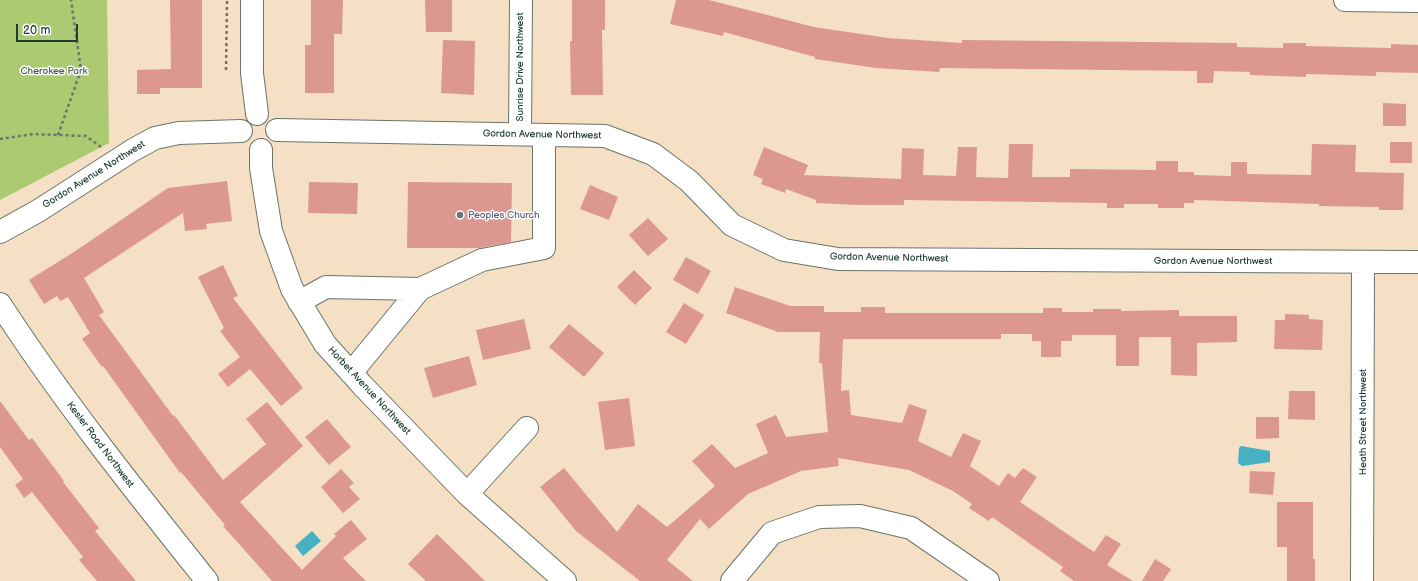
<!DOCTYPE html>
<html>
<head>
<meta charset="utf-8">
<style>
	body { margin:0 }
	#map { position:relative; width:1418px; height:581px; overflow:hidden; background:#f5dfc5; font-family:"Balsamiq Sans",sans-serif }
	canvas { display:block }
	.scale { position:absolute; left:16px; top:24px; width:62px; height:18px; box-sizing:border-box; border:2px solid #1f3d34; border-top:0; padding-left:5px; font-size:12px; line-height:14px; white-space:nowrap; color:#1f3d34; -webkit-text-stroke:3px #fff; paint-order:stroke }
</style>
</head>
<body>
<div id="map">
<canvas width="1418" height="581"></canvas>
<div class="scale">20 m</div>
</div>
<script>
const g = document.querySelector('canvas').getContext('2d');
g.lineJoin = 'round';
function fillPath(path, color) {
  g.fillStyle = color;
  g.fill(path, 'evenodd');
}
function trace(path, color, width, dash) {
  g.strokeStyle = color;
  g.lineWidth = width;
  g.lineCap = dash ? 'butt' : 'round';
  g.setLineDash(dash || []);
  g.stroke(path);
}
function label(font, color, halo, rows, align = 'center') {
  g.font = font + ' "Balsamiq Sans",sans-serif';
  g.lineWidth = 3;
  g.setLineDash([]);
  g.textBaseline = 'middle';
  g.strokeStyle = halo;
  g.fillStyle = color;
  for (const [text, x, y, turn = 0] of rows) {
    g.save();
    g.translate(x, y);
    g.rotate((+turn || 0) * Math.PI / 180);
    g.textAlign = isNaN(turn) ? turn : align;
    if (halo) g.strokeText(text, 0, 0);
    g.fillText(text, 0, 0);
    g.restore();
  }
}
const green = new Path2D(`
	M0,0H107L109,143L0,200Z`);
const water = new Path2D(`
	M1241,446L1270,451V462L1242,466L1238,463L1239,448Z
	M312,531L321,541L303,556L295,546Z`);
const building = new Path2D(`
	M170,0H202V88H160V94H137V70L171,69Z
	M311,0H343L342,34H334V93H305V45H311Z
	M425,0H452V32H426Z
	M572,0H605V30H602L603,95H571L570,41H572Z
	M676,0H709L814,27L888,38L962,43V40L1237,43V47L1283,48V43H1306V46L1391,48V44L1418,45V73L1376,72V76L1306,74V77L1250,75V72L1214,71L1213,83H1197V71L940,68L939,72L876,68L815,59V57L724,32L723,36L670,24Z
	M443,40L475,41L474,95L441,93Z
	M1383,103L1406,104V126H1383Z
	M1390,142H1412V163H1390Z
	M1009,144H1033L1032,177H1070V169L1156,170V161H1178V172H1194V175L1231,176V162H1247V174L1311,175L1312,144L1356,145L1355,172L1404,173L1403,210H1379V207L1319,206V204L1194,200V203H1184V208H1158V204H1124V208H1107V203L904,200V205H858L816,203V200L786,189L785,193L761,184L763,179L753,175L764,147L808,165L804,175L901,179L902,148L924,149L923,175L956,176L958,147H977L976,177L1008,178Z
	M227,181L232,221L206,224L207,229L185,231L183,213L84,278L104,312L99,315L173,416L174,415L223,480L266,444L246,419L267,402L303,446L240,502L302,570L336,536L334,534L351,520L367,539L343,558L366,581H272L223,526L225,525L181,472L180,473L103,366L102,367L82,339L90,333L68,297L60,301L57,296L44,304L29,280L74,252L168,188Z
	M309,182L358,183L357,214L308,213Z
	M408,182L512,183L511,242L479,248H407Z
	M590,185L618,197L609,220L580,209Z
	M648,218L668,239L648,256L629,235Z
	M686,257L711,271L698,294L673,280Z
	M223,265L238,296L233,298L303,388L281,406L250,369L228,387L218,374L240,357L220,331L224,328L198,277Z
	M634,270L652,288L635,305L617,287Z
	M735,287L790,306H824V312H861V307H885V313H1043V308H1062V312H1093V309H1121V311L1179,310V316H1237V342L1197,343V376L1171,375V337H1139V366H1116V335H1072V341H1061V357H1041V341H1032V334H1001V339H843L841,391L849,390L851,415L902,423L909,404L927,410L918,441L951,457L963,433L981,441L970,466L999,486L1008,473L1015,478L1023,468L1037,477L1020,502L1094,552L1106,535L1121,544L1107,565L1133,581H1074L1060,571L1063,567L992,517L989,521L969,508L972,504L953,491L909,470L838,458L839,466L801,471L748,494L709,529L700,519L667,560L693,581H640L576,531L540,487L564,468L617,532L638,504L667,527L715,486L692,461L712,444L735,468L768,453L756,424L776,415L786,437L828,432L822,363H819L820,332H778L726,313Z
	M684,303L704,315L686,344L666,332Z
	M1285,314L1309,315V319L1323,320L1322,350L1274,349L1275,320H1285Z
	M524,319L531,349L483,360L476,330Z
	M569,324L604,353L584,377L549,347Z
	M469,356L477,385L433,398L424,368Z
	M1289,391H1315V420L1288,419Z
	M629,398L635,446L605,450L598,402Z
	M0,401L29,440L32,438L64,481L63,482L99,528L95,531L136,581H97L79,560L83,557L32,492L24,498L15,485L23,479L0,447Z
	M1256,417H1279V438L1256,439Z
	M327,419L351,447L329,465L305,437Z
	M341,469L354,483L349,487L360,499L343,513L321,487Z
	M1250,471L1275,472L1273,495L1249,493Z
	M1277,502H1313V559H1315V581H1287V547H1277Z
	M437,534L485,581H426L408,564Z
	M1155,559L1171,569L1163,581H1142Z`);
const path = new Path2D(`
	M226,70L227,0
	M58,135L81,70L71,0
	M0,139L33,134L86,136L101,147`);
const minor = new Path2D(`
	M252,0V73L257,114
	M1345,0L1418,1
	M277,130L605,136L653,154L689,181L732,225L784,250L838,259L1418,262
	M520,134L521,0
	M261,150V168L271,231L292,289L325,344L362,385L467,494L565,581
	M0,232L38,211L133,150L155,138L179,133L241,131
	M299,302L326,287L420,289
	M0,304C63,401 135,491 207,581
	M351,373L420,289L482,260L544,248V135
	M467,494L527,428
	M732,581L772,533L819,517L860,516L911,528L988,581
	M1362,581L1363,262`);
const markers = [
	[460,215,4,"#6b7280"]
];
const streetNames = [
	["Sunrise Drive Northwest",520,67,-90],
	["Gordon Avenue Northwest",542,135,1],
	["Gordon Avenue Northwest",94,175,-32],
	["Gordon Avenue Northwest",889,258,1],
	["Gordon Avenue Northwest",1213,261],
	["Harbet Avenue Northwest",369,391,47],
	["Heath Street Northwest",1363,422,-90],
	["Kesler Road Northwest",100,445,53]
];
const parkNames = [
	["Cherokee Park",54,71]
];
const worshipNames = [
	["Peoples Church",468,215]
];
fillPath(green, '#acca71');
fillPath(water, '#45b1c3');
fillPath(building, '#dd9791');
trace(minor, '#6a7667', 24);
trace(path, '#6a7667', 2.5, [3, 3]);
trace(minor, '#fff', 22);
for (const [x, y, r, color] of markers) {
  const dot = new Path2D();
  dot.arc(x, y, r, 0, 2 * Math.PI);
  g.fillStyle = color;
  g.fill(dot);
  trace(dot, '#fff', 1.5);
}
label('10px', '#1f3d34', '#fff', streetNames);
label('10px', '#426043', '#fff', parkNames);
label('10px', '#5b616d', '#fff', worshipNames, 'left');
</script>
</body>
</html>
